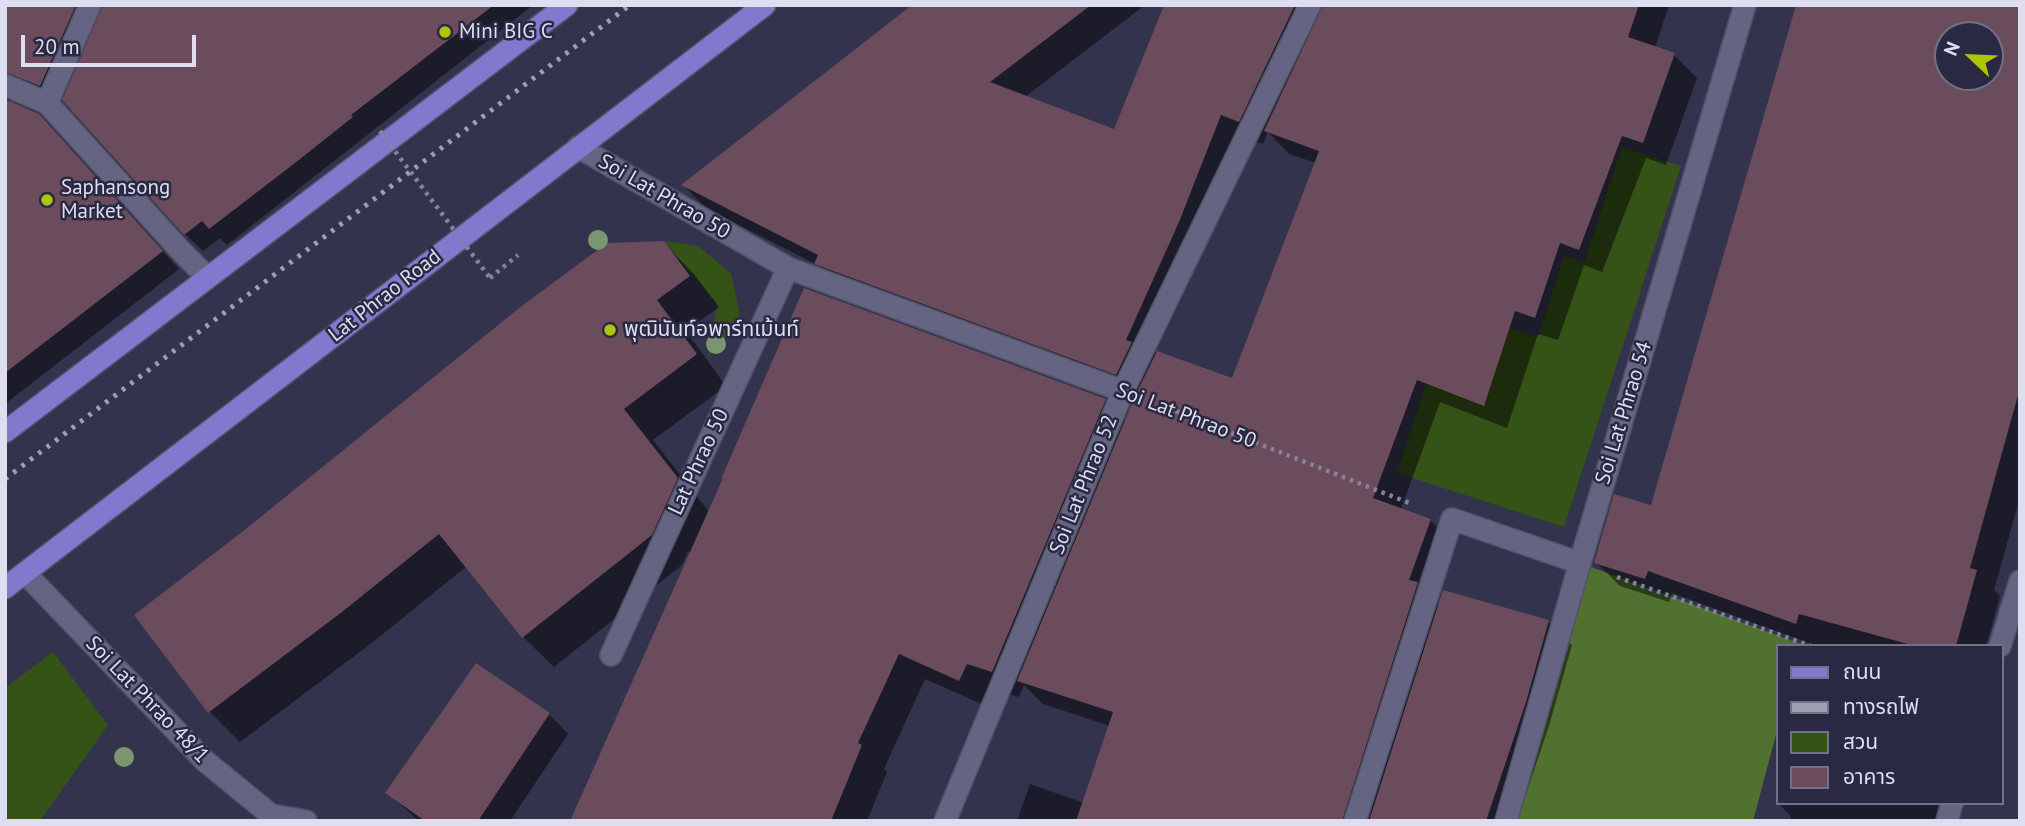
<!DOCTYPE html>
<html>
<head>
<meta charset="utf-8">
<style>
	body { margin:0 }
	#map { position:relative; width:2025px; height:826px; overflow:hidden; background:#33334e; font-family:"PT Sans","Noto Sans Thai",sans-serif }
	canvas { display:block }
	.frame { position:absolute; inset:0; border:7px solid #dddeef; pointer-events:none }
	.legend { position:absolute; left:1776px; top:644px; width:228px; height:161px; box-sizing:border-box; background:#2a2943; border:2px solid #727188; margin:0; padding:9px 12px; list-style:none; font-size:21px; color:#dddeef }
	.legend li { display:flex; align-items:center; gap:14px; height:35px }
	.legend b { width:35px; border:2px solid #727188 }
	.north { position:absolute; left:1934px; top:21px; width:70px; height:70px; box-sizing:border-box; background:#2a2943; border:2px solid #727188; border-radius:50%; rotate:293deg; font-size:19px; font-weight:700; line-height:28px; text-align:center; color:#dddeef }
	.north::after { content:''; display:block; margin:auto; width:24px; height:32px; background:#b0c502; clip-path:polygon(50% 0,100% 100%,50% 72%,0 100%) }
	.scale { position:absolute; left:21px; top:35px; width:175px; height:32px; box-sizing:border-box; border:4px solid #dddeef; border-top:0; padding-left:9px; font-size:21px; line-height:24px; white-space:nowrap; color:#dddeef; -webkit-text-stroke:5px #2a2943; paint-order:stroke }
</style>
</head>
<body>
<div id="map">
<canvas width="2025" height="826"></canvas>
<div class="frame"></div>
<ul class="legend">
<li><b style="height:9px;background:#8079cd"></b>ถนน</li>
<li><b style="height:9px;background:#9e9fb3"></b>ทางรถไฟ</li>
<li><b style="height:19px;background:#355217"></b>สวน</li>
<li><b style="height:19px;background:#6b4c5c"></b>อาคาร</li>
</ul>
<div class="north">N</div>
<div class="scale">20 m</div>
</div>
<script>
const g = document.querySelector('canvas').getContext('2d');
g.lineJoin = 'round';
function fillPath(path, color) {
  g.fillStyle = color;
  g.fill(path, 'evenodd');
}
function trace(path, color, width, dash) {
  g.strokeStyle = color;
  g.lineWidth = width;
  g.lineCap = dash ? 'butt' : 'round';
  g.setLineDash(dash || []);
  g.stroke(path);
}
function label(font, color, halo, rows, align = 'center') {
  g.font = font + ' "PT Sans","Noto Sans Thai",sans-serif';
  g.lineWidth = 5;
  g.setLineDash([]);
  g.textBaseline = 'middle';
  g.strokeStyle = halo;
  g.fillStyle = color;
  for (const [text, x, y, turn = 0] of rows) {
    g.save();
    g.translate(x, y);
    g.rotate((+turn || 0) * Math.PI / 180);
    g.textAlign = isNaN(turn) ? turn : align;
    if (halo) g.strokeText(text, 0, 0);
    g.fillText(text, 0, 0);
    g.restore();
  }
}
const green = new Path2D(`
	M1622,147L1681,166L1564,527L1397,473L1450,309L1538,337L1564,256L1584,262Z
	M664,241L698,246L731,273L741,321L708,357L717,304Z
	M53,652L108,725L40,821H5V688Z`);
const forest = new Path2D(`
	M1580,563L1801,644L1800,646H1778V727L1753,821H1506Z`);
const shadow = new Path2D(`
	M5,5H533L227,245L220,238L203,251L185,234L104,10L99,12L58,102L10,97L9,103L57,134L179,269L5,404Z
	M915,5H1145L1025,97L1115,132L1166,5H1669L1655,48L1674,55L1697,78L1666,165L1646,158L1602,272L1584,265L1558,340L1538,334L1507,428L1440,402L1401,509L1430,520L1454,544L1433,600L1440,607L1548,622L1572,645L1549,726L1517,821H1017L1030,784L1084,803L1110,726L1043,704L1024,685L1019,697L993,689L986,706L925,679L884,769L887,772L867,821H572L691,553L688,551L682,565L554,667L523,637L467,566L373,642L240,742L210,712L136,615L663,243L694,274L719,307L686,331L726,386L653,440L709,512L1105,400L1126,422L1137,396L840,287L819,266L706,208L683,185ZM1268,132L1289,154L1316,163L1233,380L1155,352L1202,245L1244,137L1263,144Z
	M1798,5H2020V497L1994,590L2000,596L1986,646H1817L1672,593L1669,602L1620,586L1596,562L1652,507ZM1948,35H1990V77H1948Z
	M549,714L568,734L510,821H419L387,793Z
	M1778,799V803H1945L1941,821H1789L1791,816L1777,802Z`);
const building = new Path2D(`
	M5,5H76L40,86L5,72Z
	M103,5H494L351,115L353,117L295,163L209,229L202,221L184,235L62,100Z
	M912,5H1091L990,82L1114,129L1164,5H1295L1239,122L1221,115L1179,222L1126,340L1132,342L1116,375L814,264L818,255L681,185Z
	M1323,5H1639L1628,37L1675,53L1643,143L1622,136L1579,250L1560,243L1535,318L1515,311L1484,406L1417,380L1373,498L1431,519L1409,580L1418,582L1342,821H1076L1113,712L1017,681L1135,396L1157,351L1232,378L1319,151L1264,131Z
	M1796,5H2020V388L1970,568L1977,570L1956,646H1915L1799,614L1796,624L1648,571L1645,579L1594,563L1614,494L1651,505ZM1948,35H1990V77H1948Z
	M5,99L39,114L163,251L5,373Z
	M664,241L690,276L657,300L697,354L624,409L678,478L652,535L522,638L439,534L342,612L208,713L134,615L242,532L523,305L607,243Z
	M804,288L1106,399L992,672L967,664L959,681L899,654L858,743L862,745L831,821H570L723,478L721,479Z
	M1443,590L1549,620L1526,702L1486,821H1369Z
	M476,663L550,713L478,821H425L385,793Z`);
const path = new Path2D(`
	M490,278L518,255
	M1160,405L1412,504
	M1617,577L1811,646`);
const minor = new Path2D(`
	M5,85L47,103L181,251L207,277
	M47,103L90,5
	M578,147L788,268L1123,391
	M25,573L205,761L271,815L269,821
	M2000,646L2020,581
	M611,655L788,268
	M271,815L306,821
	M945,821L1123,391L1310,5
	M1355,821L1452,519L1580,563
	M1506,821L1580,563L1745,5
	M1947,821L1952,803`);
const primary = new Path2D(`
	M5,432L567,5
	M5,588L765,5`);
const rail = new Path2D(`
	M5,479L630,5`);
const pathBridge = new Path2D(`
	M380,131L490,278`);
const trees = [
	[598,240],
	[716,344],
	[124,757]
];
const markers = [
	[445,32,7,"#b0c502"],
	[47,200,7,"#b0c502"],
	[610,330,7,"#b0c502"]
];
const poiNames = [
	["Mini BIG C",459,32],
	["Saphansong",61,188],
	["Market",61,212],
	["พุฒินันท์อพาร์ทเม้นท์",624,330]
];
const streetNames = [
	["Soi Lat Phrao 50",664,197,30],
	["Lat Phrao Road",385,296,-38],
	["Soi Lat Phrao 54",1624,413,-73],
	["Soi Lat Phrao 50",1186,416,21],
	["Lat Phrao 50",699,462,-65],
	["Soi Lat Phrao 52",1084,485,-68],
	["Soi Lat Phrao 48/1",147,700,46]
];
fillPath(green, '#355217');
fillPath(forest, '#507130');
fillPath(shadow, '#0007');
fillPath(building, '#6b4c5c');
trace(minor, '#515168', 24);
trace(primary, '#515168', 24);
trace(path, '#83839a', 4.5, [3.5, 5]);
trace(minor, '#656583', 21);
trace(primary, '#8079cd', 21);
trace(rail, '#9e9fb3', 5, [3.5, 7]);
trace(pathBridge, '#83839a', 4.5, [3.5, 5]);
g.fillStyle = '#7a9670';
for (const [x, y] of trees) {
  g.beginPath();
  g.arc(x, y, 10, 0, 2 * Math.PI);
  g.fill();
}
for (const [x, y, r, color] of markers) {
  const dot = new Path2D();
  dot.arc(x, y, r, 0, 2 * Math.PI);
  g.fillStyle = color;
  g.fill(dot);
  trace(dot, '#2a2943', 2.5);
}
label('21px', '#dddeef', '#2a2943', poiNames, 'left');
label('21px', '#dddeef', '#2a2943', streetNames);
</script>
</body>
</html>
